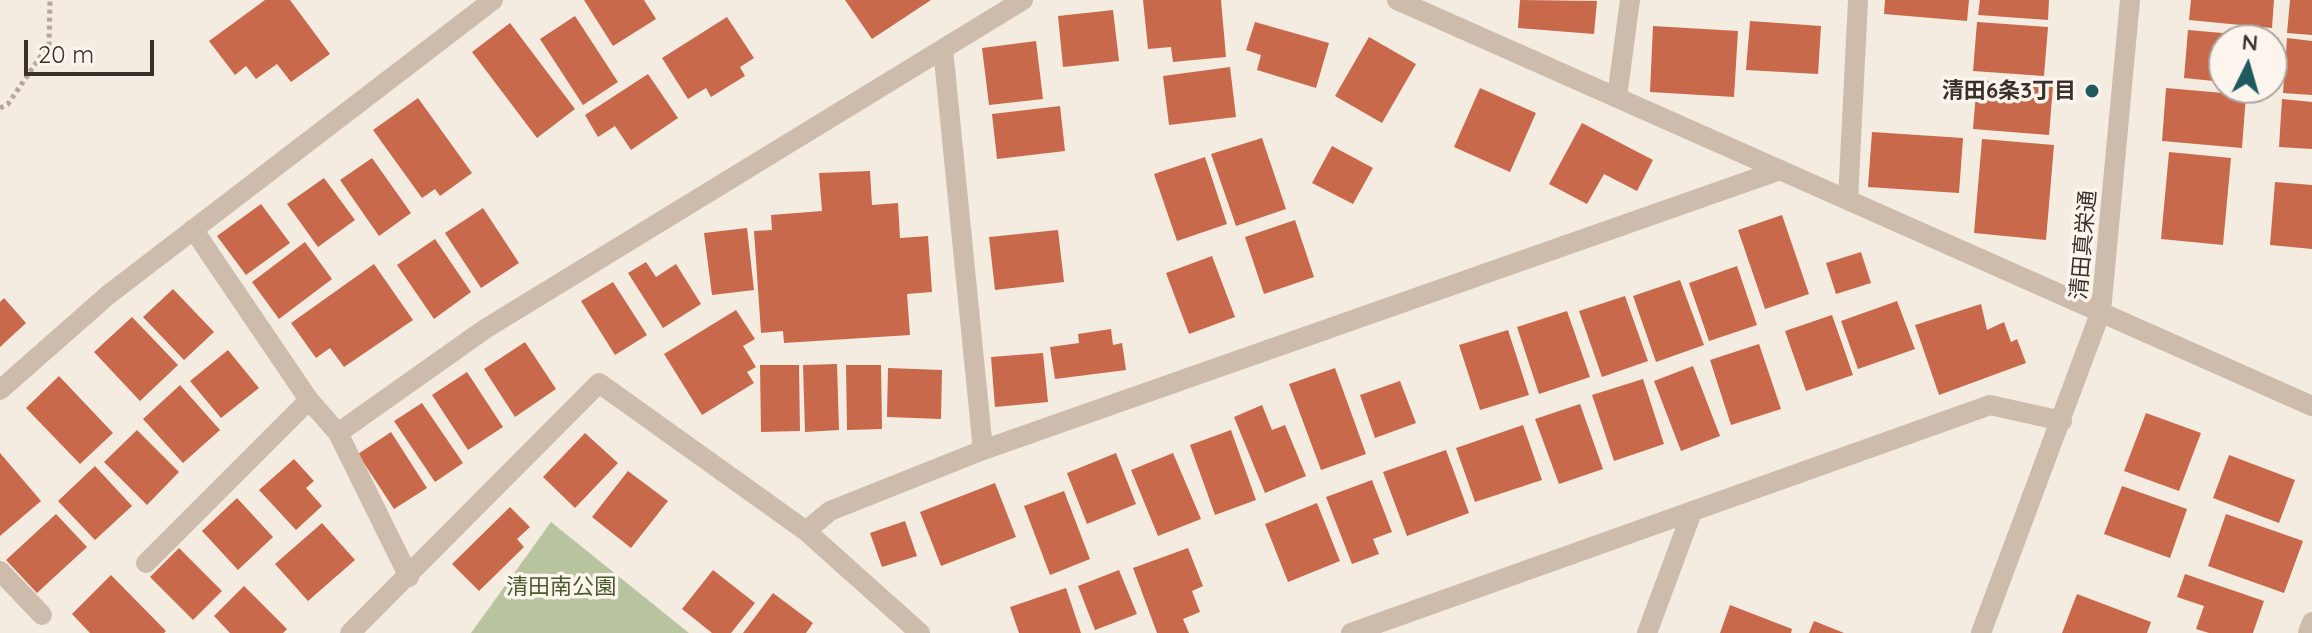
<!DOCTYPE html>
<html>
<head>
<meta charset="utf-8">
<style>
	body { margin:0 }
	#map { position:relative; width:2312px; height:633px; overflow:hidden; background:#f4ebe1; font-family:Quicksand,sans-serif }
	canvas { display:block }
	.north { position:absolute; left:2208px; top:24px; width:80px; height:80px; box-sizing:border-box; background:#fbf5ee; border:2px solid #aea6a0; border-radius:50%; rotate:5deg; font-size:22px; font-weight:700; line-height:32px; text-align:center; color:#3b302b }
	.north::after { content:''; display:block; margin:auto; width:28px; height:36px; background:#1f5a5e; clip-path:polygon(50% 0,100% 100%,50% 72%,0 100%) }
	.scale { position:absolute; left:24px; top:40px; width:130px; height:36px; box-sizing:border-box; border:4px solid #3b302b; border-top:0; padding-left:10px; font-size:24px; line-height:28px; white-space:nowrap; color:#3b302b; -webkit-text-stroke:6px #fbf5ee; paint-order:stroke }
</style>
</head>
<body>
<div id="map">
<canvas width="2312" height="633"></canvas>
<div class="north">N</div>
<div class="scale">20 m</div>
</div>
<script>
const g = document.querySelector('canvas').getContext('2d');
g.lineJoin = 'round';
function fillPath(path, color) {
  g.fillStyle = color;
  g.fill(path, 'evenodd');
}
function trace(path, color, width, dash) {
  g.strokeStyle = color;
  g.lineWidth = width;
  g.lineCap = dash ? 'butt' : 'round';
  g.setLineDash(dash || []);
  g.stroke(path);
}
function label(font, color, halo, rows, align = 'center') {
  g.font = font + ' Quicksand,"Noto Sans JP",sans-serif';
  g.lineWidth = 7;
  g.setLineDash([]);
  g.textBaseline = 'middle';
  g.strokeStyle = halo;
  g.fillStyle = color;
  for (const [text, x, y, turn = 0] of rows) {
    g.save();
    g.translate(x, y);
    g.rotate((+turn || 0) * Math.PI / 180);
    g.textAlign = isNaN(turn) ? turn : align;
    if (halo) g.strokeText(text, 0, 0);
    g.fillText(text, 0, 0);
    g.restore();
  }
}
const green = new Path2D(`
	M551,522L689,633H471Z`);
const building = new Path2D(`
	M265,0H290L330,54L291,82L277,64L256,79L246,66L235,75L209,41Z
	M584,0H644L656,19L613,46Z
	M845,0H931L872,39Z
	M1143,0H1221L1226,57L1173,62L1171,47L1148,49Z
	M1520,0L1597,1L1594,34L1518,28Z
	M1885,0H1969L1967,21L1884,14Z
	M1980,0H2049L2048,20L1978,15Z
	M2191,0H2274L2272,28L2189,20Z
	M2290,0H2312V35L2287,33Z
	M1113,10L1119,61L1063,67L1058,16Z
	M575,16L618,82L583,105L540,39Z
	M727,17L754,58L740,67L745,76L711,97L706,88L688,99L662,58Z
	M1750,21L1821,26L1818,74L1746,70Z
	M1255,22L1329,43L1316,88L1257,70L1261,55L1246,50Z
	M1977,22L2048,27L2044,76L1973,71Z
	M510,23L575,109L537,138L472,52Z
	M1653,26L1738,31L1734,97L1650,92Z
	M2188,30L2279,38L2276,86L2272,85V40H2224V82L2184,78Z
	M1369,37L1416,64L1382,123L1335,96Z
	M2287,38L2312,41V95L2283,93Z
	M1036,41L1043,99L989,105L982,48Z
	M1230,67L1236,117L1169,125L1163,76Z
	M648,74L678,118L631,150L615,126L598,137L585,115Z
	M1977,80L2053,86L2049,135L1973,129Z
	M1480,88L1536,113L1510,172L1454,147Z
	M2166,88L2246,95L2242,148L2162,141Z
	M418,98L472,173L440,196L435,189L422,198L373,130Z
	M2282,99L2312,102V149L2279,147Z
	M1060,106L1065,151L997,159L992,114Z
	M1582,123L1653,160L1637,191L1604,174L1587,204L1549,184Z
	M1872,132L1963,138L1959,193L1868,187Z
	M1262,138L1286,209L1236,226L1211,154Z
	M1982,139L2054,145L2046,240L1974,233Z
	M1332,146L1373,168L1353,204L1312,183Z
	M2169,152L2231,158L2223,245L2161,239Z
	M1205,157L1227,224L1177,241L1154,174Z
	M372,158L411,213L379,236L340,180Z
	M870,171L872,205L898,203L900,238L928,236L932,292L907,294L910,335L784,343L783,331L761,333L754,231L772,230L771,215L822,211L819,173Z
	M324,178L355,220L318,247L287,204Z
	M2275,182L2312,185V249L2270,245Z
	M261,204L290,243L246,275L217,236Z
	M483,208L519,263L481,288L445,233Z
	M1782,215L1809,294L1765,309L1738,230Z
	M1295,220L1314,277L1264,294L1245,237Z
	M747,228L754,290L712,295L704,233Z
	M1058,230L1064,282L995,290L989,237Z
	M435,239L471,292L434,319L397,265Z
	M305,242L332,279L279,319L252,282Z
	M1861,252L1871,283L1836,294L1826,263Z
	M1212,256L1235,317L1189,334L1166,273Z
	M646,262L656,277L676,264L701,304L663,328L628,273Z
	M374,264L413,320L344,367L330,348L316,358L291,323Z
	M1737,266L1757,325L1709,341L1689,283Z
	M1680,280L1704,345L1656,362L1633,296Z
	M613,282L647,335L615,355L581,301Z
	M173,289L214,332L184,360L143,317Z
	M1625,296L1648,361L1602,377L1579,311Z
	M4,298L26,323L0,347V302Z
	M1897,301L1915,349L1858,369L1841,321Z
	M1981,304L1987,330L2004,322L2011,342L2017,339L2026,363L1939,395L1915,325Z
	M736,310L755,339L743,346L756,367L747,372L754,383L702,415L664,354Z
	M1567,311L1590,377L1539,394L1517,327Z
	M1832,315L1853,375L1806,391L1785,331Z
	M132,317L178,365L140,401L94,352Z
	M1111,329L1113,345L1122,343L1126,370L1055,379L1050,347L1079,343L1078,334Z
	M1508,330L1529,395L1480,410L1459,345Z
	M525,342L556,389L515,417L484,369Z
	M1759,344L1781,409L1731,425L1710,360Z
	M228,350L259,388L221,418L190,381Z
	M1043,353L1048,402L995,407L991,357Z
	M837,364L839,430L805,432L803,365Z
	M760,365H799L800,431L761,432Z
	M846,365H881L882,429L847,430Z
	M1693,366L1720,436L1681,451L1654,381Z
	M888,368L942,370L941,419L887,417Z
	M1335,368L1366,454L1321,470L1289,384Z
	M467,372L503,427L468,450L432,395Z
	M59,376L113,433L80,464L26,408Z
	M1643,379L1664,444L1614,461L1592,395Z
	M1400,381L1416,423L1375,438L1360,395Z
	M180,385L220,430L183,463L143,419Z
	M422,403L463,463L435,482L394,421Z
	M1580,404L1603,469L1559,484L1535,419Z
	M1262,405L1272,430L1285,425L1306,476L1265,493L1234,417Z
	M2146,413L2201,433L2179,491L2124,471Z
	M1523,425L1542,480L1475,502L1456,448Z
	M137,430L179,472L147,505L104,462Z
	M1231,430L1256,500L1215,515L1190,445Z
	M391,432L427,488L394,509L358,454Z
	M585,433L618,463L575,508L543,477Z
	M1446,450L1469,513L1407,536L1383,472Z
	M0,453L41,501L0,536Z
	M1116,453L1136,504L1087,524L1067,473Z
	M1173,453L1201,519L1158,536L1131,470Z
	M2229,455L2295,480L2279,523L2213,498Z
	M294,459L314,481L306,488L322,506L296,530L259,490Z
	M95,466L132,506L95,540L58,501Z
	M628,471L668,501L631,548L592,517Z
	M1372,480L1392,532L1373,539L1379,554L1352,564L1326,497Z
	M995,483L1016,537L941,566L920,512Z
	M2122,486L2187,509L2170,558L2104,534Z
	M1064,491L1090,559L1050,575L1024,506Z
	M237,498L273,537L238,570L202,531Z
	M1317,503L1340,561L1288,582L1265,524Z
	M510,507L530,527L517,539L524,547L479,591L452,564Z
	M56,514L87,547L37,593L6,560Z
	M2226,514L2303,541L2284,593L2208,566Z
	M905,521L917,556L882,567L870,533Z
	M322,523L355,560L308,601L275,564Z
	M179,548L222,591L193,620L150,577Z
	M1188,548L1203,586L1192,591L1200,612L1183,619L1189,633H1157L1133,568Z
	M713,570L755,603L731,633H712L682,609Z
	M1119,570L1137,614L1095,630L1078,586Z
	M2185,574L2264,601L2253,633H2209L2196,629L2204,606L2177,597Z
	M111,575L166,631L164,633H90L72,614Z
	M244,586L287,629L283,633H230L214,616Z
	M1066,588L1081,633H1019L1010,607Z
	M773,593L813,623L806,633H743Z
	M2077,594L2151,622L2147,633H2062Z
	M1730,605L1792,629L1791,633H1720Z
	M1814,621L1844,633H1809Z`);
const path = new Path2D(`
	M0,108L8,104L49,44L50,0`);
const minor = new Path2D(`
	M1397,0L2312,406
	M943,49L983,450
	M1617,97L1630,0
	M1848,200L1858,0
	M193,229L309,400L338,433L485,329L1023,0
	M0,390L108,295L493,0
	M338,433L409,577
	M806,531L830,511L983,450L1780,170
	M146,563L309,400
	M0,571L42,615
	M350,633L599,383L806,531L920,633
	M1351,633L1990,405L2062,421
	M1647,633L1692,512
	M1981,633L2101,311L2130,0
	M2308,633L2312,622`);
const markers = [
	[2092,91,8,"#1f5a5e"]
];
const poiNames = [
	["清田6条3丁目",2076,91]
];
const streetNames = [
	["清田真栄通",2084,245,-85]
];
const parkNames = [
	["清田南公園",561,587]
];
fillPath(green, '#b8c4a0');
fillPath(building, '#c8694b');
trace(path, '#b9a596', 5, [4, 4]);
trace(minor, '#cdbbac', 20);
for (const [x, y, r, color] of markers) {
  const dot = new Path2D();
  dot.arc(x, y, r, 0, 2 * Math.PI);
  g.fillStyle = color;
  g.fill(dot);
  trace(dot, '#fbf5ee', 3);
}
label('bold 22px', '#3b302b', '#fbf5ee', poiNames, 'right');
label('22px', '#3b302b', '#fbf5ee', streetNames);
label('22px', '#4a5a2e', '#fbf5ee', parkNames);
</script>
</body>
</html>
